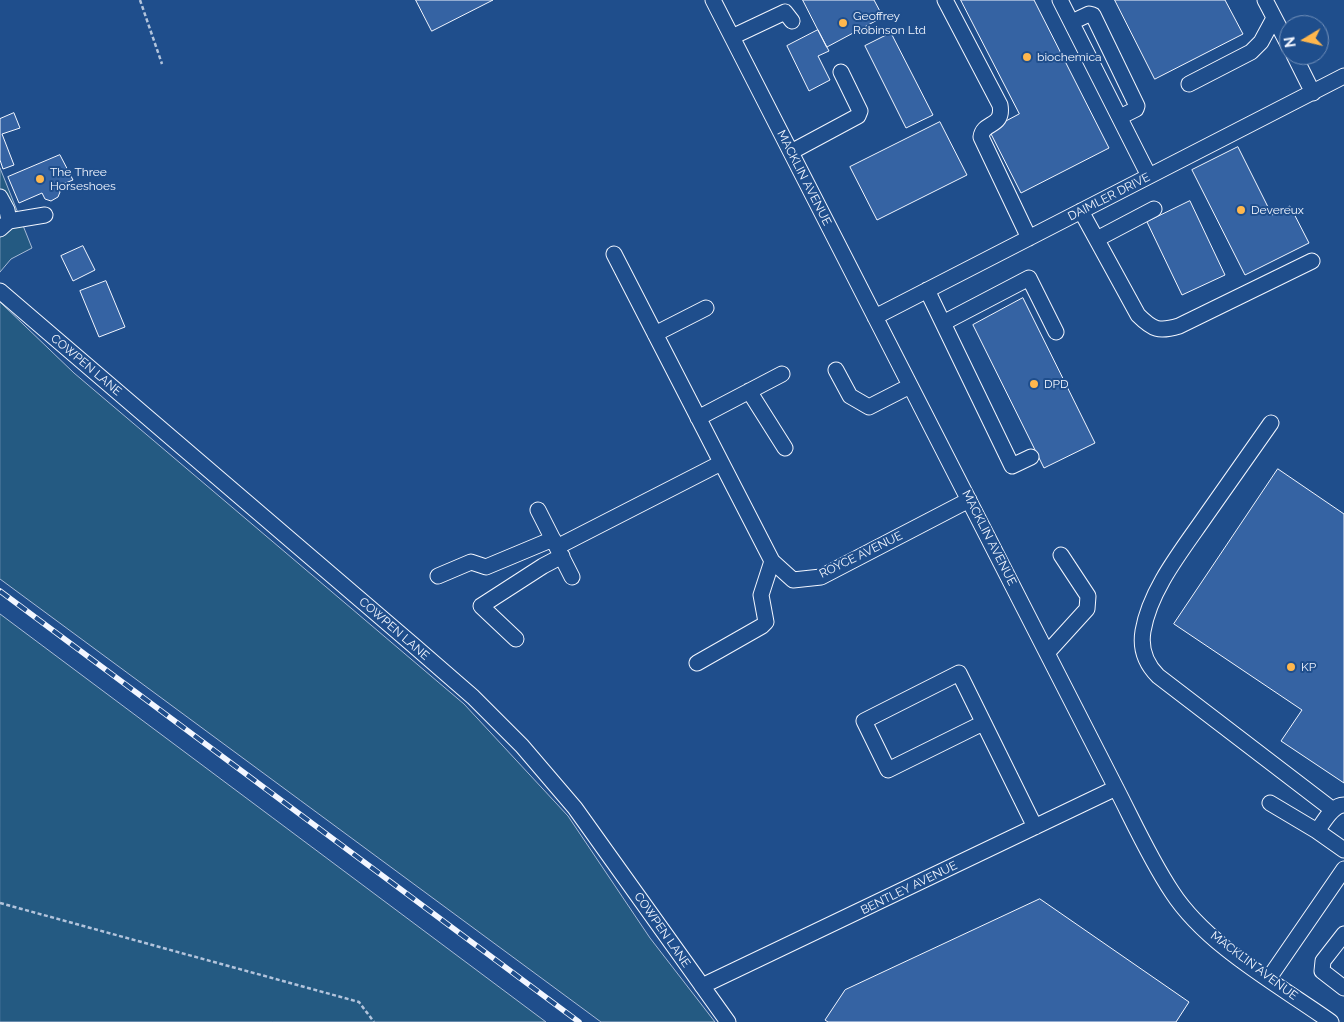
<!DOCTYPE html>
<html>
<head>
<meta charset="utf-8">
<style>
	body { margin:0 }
	#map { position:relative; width:1344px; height:1022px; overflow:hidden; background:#1f4e8c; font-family:Raleway,sans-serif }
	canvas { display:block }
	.north { position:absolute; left:1279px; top:15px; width:50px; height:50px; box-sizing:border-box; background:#1f4e8c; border:1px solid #7391ba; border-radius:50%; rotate:261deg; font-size:14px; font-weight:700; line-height:20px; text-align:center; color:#f2f6ff }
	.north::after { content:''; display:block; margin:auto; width:18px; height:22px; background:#ffb74d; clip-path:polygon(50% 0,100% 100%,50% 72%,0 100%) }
</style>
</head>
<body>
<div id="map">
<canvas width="1344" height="1022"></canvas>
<div class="north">N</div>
</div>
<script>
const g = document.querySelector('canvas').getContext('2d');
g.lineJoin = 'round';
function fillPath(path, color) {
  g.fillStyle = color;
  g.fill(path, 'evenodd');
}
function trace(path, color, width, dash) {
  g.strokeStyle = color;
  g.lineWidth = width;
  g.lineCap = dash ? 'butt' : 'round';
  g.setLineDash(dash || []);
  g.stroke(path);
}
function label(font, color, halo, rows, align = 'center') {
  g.font = font + ' Raleway,sans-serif';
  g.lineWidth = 4;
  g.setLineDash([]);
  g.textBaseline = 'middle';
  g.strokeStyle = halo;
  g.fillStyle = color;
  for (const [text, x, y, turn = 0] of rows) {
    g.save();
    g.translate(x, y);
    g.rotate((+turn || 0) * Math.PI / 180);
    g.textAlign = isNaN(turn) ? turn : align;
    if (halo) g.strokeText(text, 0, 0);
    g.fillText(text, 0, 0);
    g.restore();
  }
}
const green = new Path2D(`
	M0,168L32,248L11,259L0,272Z
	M0,302L74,373L464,704L568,816L650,938L715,1022H601L0,579Z
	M0,614L546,1022H0Z`);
const building = new Path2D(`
	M416,0H493L432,31Z
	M803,0H874L883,17L827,47Z
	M961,0H1034L1109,148L1021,193L989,130L1019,114Z
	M1115,0H1225L1243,34L1155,79Z
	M818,30L829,51L818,56L830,80L809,91L787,46Z
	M891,33L933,115L906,128L865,46Z
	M14,113L20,128L2,134L14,165L3,169L0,160V119Z
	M940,122L967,175L877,220L850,167Z
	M1238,147L1272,215L1290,206L1309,243L1245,275L1192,170Z
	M60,155L73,180L58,186L60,192L58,197L51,201L45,199L42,193L19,203L8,177Z
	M1190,201L1225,275L1182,295L1147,222Z
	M83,246L95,270L73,281L61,256Z
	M106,281L125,327L99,337L80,291Z
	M1023,298L1095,443L1044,468L973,325Z
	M1278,469L1344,514V783L1281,741L1302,710L1174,624Z
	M1040,899L1189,1002L1176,1022H828L825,1020L845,990Z`);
const path = new Path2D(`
	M140,0L162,64
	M0,903L359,1002L374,1022`);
const minor = new Path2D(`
	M713,0L1116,788C1134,823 1150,859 1172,892C1207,946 1279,985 1331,1022
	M945,0L1000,105C1004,128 983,121 981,137L1029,238
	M1060,0L1149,176
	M1265,0L1289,46
	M1072,22L1089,14L1093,15L1137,106L1136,109L1120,117
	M732,37L785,12L792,21
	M1294,55L1313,93
	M1189,84L1251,52L1261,42L1274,18
	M791,152L858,116L860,111L841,72
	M0,197L7,210L9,221L0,229
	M1081,211L1138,315C1153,330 1159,332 1179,326L1312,261
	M9,221L45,215
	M1097,239L1154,209
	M614,254L772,561L793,580L821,577L969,500
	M927,290L1012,466L1031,457
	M0,291L412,644L473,697L522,746L575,808L728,1022
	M875,317L1344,76
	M943,323L1029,278L1056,332
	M655,334L706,308
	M836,370L850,396L869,407L910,386
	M749,391L785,448
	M698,418L782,374
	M1271,423C1249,454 1228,484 1207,514C1183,549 1150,589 1143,631C1140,649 1146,664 1158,676L1333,810
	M538,510L572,577
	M557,547L721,463
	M438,576L471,562L486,567L553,539
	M516,639L481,606L543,566L562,556
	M1047,653L1087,609L1088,596L1061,555
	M697,663L762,626L766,622L761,595L772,561
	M983,723L888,770L864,721L959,673L1035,827
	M1270,803L1317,831
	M1344,805C1332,805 1324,822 1317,831L1344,850
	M1344,934L1323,961L1322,971L1344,988
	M1269,978L1344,869
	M702,986L1116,788`);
const rail = new Path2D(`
	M0,591L579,1022`);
const markers = [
	[843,23,5,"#ffb74d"],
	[1027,57,5,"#ffb74d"],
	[40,179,5,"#ffb74d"],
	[1241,210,5,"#ffb74d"],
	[1034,384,5,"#ffb74d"],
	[1291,667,5,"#ffb74d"]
];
const poiNames = [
	["Geoffrey",853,16],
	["Robinson Ltd",853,30],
	["biochemica",1037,57],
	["The Three",50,172],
	["Horseshoes",50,186],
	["Devereux",1251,210],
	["DPD",1044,384],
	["KP",1301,667]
];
const streetNames = [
	["MACKLIN AVENUE",804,178,63],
	["DAIMLER DRIVE",1109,197,-27],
	["COWPEN LANE",86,365,40],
	["MACKLIN AVENUE",989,538,63],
	["ROYCE AVENUE",861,555,-26],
	["COWPEN LANE",394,629,41],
	["BENTLEY AVENUE",909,888,-26],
	["COWPEN LANE",662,930,55],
	["MACKLIN AVENUE",1254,966,37]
];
fillPath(green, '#245a82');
trace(green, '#a8bbd7', 1);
fillPath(building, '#3563a3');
trace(building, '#f2f6ff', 1);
trace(minor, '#f2f6ff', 17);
trace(path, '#b3c4dc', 2.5, [4, 2.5]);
trace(minor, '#1f4e8c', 15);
trace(rail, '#f2f6ff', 5.5);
trace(rail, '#1f4e8c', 4, [11]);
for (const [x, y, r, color] of markers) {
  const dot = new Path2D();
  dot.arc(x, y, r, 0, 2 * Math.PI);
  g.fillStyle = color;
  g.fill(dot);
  trace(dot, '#1f4e8c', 2);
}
label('12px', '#f2f6ff', '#1f4e8c', poiNames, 'left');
label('12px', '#f2f6ff', '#1f4e8c', streetNames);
</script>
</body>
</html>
